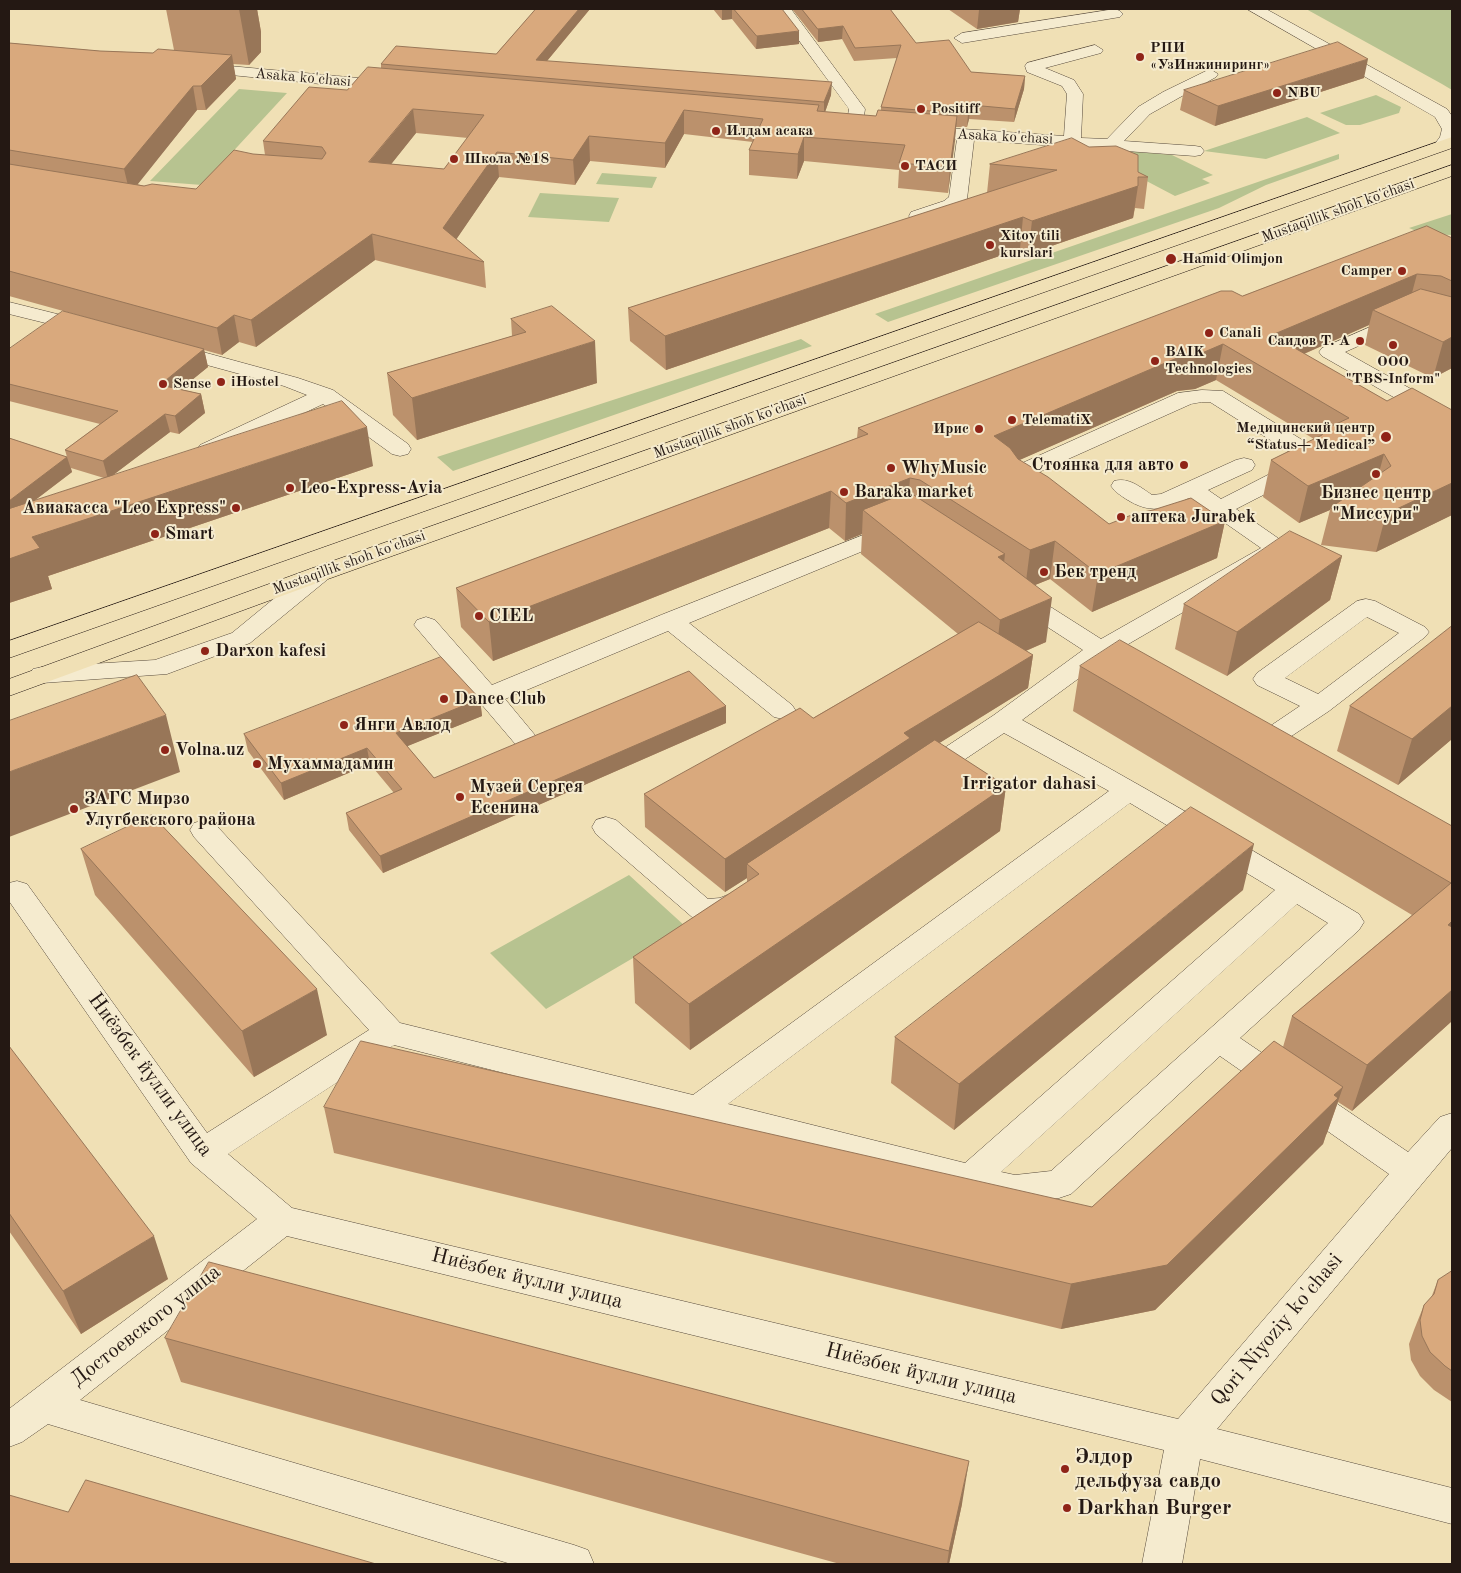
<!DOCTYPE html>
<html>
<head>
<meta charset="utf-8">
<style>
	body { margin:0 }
	#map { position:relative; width:1461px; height:1573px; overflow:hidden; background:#f0e0b5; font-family:"Old Standard TT",serif }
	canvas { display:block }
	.frame { position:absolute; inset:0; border:10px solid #241813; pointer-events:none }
</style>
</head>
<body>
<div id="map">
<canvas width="1461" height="1573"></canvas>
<div class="frame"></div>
</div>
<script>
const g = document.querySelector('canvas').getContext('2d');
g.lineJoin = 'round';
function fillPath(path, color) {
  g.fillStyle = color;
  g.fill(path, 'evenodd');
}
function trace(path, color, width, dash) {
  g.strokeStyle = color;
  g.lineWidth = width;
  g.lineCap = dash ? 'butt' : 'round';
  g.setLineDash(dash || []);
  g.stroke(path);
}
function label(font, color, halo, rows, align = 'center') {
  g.font = font + ' "Old Standard TT",serif';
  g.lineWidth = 4;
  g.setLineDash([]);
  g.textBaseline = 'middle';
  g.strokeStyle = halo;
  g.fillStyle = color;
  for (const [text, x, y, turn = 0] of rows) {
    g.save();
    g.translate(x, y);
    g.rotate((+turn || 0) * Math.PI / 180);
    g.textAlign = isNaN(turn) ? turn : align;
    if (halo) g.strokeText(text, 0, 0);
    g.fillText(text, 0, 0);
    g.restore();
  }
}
const green = new Path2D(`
	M1306,9H1452V90L1442,84Z
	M239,89L287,93L202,185L150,181Z
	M1376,95L1401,107L1399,113L1360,125H1346L1320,113Z
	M1307,117L1340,133L1266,159L1204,151Z
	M1114,150L1172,155L1213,175L1202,179L1210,183L1175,196L1099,156Z
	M1339,154V159L1266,185L1219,208L888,322L875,314Z
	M602,173L657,177L652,188L596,184Z
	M540,193L619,198L609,222L528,217Z
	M1452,214V235L1424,234L1409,228Z
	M801,339L812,346L453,471L437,457Z
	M629,875L686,927L546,1009L490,953Z`);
const minor = new Path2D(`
	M776,9H791L865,109L864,116L855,128H843L840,124L848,115L849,109Z
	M1115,9L1120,11L1123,14L1120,17L962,43L954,38L962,33Z
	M1247,9H1266L1447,109L1452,116V145L1443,150L1437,149L1434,145L1440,137L1442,129L1435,117Z
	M1095,45L1103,50L1101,53L1045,68L1074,80L1083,94L1081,138L1107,139L1138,107L1163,92L1210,69L1218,74L1216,77L1150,114L1124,141L1195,146L1201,147L1204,151L1201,155L1195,156L974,140L967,199C958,212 926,224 911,220L909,216L911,212L944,201L949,197L957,139L913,135L910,131L913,127L919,126L1064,136L1067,94L1062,86L1027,72L1025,66L1027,63Z
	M197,63L391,81L397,83L399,86L397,89L391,91L191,71L189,68L191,65Z
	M9,302L97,324L100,328L97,332L90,334L9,314Z
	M1409,310L1431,313L1452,321V334L1421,323L1412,322L1345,352L1452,412V427L1444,426L1322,356L1319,352L1322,348Z
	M170,343L298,378L333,390L408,444L411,449L408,454L400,456L392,454L323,404L216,455L208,457L200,455L197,450L200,445L307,395L284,386L163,353L160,349L163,345Z
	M1202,390L1223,391L1312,446L1318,458L1312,470L1236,509L1285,543L1289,548L1285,553L1118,650L1127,659L1123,665L1114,667L1101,662L1022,720C1136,782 1248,847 1359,914L1364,922L1359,930L1240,1038L1408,1152L1440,1117L1452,1113V1148L1217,1429L1452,1488V1524L1200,1459L1182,1564H1142L1164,1450L287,1236L80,1400L574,1545L588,1550L594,1564H511L48,1424L22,1442L9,1447V1409L257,1219L191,1163L9,901V883L17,881L27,884L207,1133L369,1030L194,837L190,830L194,823L204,820L214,823L400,1023L693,1095L1109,791L1004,733L934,780L924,783L914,780L910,774L914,768L994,715L1083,650L1009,602L1006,597L1009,592L1018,590L1027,592L1101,639L1261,548L1218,518C1187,532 1136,557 1103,549L1015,495C1008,486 1002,479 1009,469L1178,393ZM1202,402H1210L1294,455L1295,461L1221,499L1208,490L1252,470L1255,465L1252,460L1244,458L1236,460L1161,494L1152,495C1140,487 1129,477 1114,481L1111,486C1115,492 1120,495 1126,499C1150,514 1164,510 1189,498L1203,507C1175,520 1146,534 1115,537L1028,482V477L1191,404ZM1130,803L1275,890L965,1163L728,1104ZM1297,904L1328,923L1051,1171L1015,1175L1001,1172ZM394,1045L1015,1203L1059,1198L1071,1194L1220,1056L1389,1174L1178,1419L292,1208L228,1154Z
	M896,522L904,524L908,529L904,534L689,623L792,705L796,711L792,717L783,719L774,717L668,631L505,699L539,740L535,746L526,749L517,746L414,625L417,620L426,617L435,620L492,685L661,615Z
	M319,567L328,569L331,574L328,579L250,643L167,674L42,683L33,681L29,675L33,669L42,667L155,660L232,633L310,569Z
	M1366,599L1375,601L1425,627L1429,632L1425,637L1329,711L1272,749L1263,752L1254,749L1250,743L1254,737L1300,706L1257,685L1253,679L1257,673L1357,601ZM1367,617L1399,633L1318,694L1285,678Z
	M606,817L616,820L708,899L720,898L739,890L749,893L754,900C742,920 713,924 692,917L596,834L592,827L596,820Z`);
const major = new Path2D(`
	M1452,137V148L9,658V641Z
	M1452,165V176L328,579L9,696V679L310,569Z`);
const wall = new Path2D(`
	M166,9H257L261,32V52L249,65L233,64L236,79L206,110H197L137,184L144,186L196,189L253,154L265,155L263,141L347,90L381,68V64L496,54L536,9H590L547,61L831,95L825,112L876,116L881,110V107L897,58L854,61L842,39L818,42L792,9H890L916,43L971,72L1025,76L1024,89L1014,122L969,119L967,127H956L948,193L898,188L899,170L804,161L797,179L749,175V150L753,142L684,134L665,168L590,161L575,185L499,177L456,239L484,262L486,288L375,260L256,347L239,342L222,355L204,350L208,367L180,389L201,394L205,413L179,434L170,432L113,475L373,466L48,576L52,589L9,603V438L67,457L65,450L100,424L9,401V349L103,322L9,296V43L100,51L153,53L174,50ZM416,133L468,138L444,169L391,164ZM71,468L104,478L34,501L72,472Z
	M713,9H782L799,44L756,49L732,19L722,20Z
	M948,9H1020L1018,22L977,29Z
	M1364,78L1215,126L1180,110L1184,90Z
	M990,164L1138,172L1148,177L1144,209L1135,208L1133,218L1028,254L1020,249L666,370L630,341L628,308L987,193Z
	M1452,238V368L1433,378L1365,345L1369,325L1304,354L1387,401L1452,410V515L1376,552L1321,545L1330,510L1299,523L1263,497L1271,460L1314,439L1216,380L1195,389L1177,391L1019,460L1109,524L1225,521L1217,558L1092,612L1050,579L1035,585L1046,642L1026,651L1033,655L1028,688L939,743L1006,786L1000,831L690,1050L635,1003L633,957L747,882V878L725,892L645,827L644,794L813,718L958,634L861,554L862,534L845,541L829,528L493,661L461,627L456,588L857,438L858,428L1242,296Z
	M511,319L597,383L417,440L393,415L387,373L512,336Z
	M1342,556L1330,600L1227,676L1175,649L1184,604Z
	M1452,626V739L1398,785L1337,751L1350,706Z
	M1080,666L1452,826V1021L1352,1111L1338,1102L1327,1133L1326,1135L1323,1144L1155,1310L1061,1329L334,1153L324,1107L1092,1207L1283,1047L1292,1016L1412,915L1073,711Z
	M480,699L482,716L407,746L434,778L726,706V723L383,873L349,830L346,813L394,793L370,764L284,800L248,751L244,734Z
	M81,849L327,1035L254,1077L95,895Z
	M1243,890L954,1130L891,1083L895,1037Z
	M9,1046L168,1279L81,1334L9,1231Z
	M1452,1271V1402L1434,1390L1420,1376L1411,1360L1409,1344L1414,1330L1424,1305L1431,1298L1438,1280Z
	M165,1338L962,1504L949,1564H840L181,1382Z`);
const shadedWall = new Path2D(`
	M239,9H257L261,32V52L249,65Z
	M579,9H590L537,73L536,60Z
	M722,9H732V19L722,20Z
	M985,9H1020L1018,22L977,29L979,10Z
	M843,26L842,39L818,42V29Z
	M799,31V44L756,49L757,36Z
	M232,55L236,79L206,110L201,86Z
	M1368,59L1364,78L1215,126L1218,106Z
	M1025,76L1024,89L1014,122L1015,109Z
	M832,82L831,95L824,115V102Z
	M193,86L197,110L130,194L124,169Z
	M971,105L969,119L967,127L968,114Z
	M413,109L416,133L373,187L369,162Z
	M684,110V134L665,168V143Z
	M957,116L955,141L948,193L950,167Z
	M589,136L590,161L575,185L573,160Z
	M804,137V161L797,179L798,154Z
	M497,152L499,177L447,253L443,228Z
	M1138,186L1133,218L1028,254L1032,221Z
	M1023,217L1020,249L666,370L665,336Z
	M372,234L375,260L256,347L251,320Z
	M1417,274L1408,308L1373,310L1369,325L1267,370L1272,335Z
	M234,315L239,342L222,355L217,328Z
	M1452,337V368L1433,378L1443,342Z
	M595,341L597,383L417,440L412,398Z
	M1223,344L1216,380L1195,389L1177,391L990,473L994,436L1184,355Z
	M204,349L208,367L164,403L160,385Z
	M201,394L205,413L179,434L175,416Z
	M165,414L170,432L108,479L103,461Z
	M367,427L373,466L48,576L52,589L9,603V559L32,537Z
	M1384,454L1374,491L1330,508V510L1299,523L1308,486Z
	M67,457L72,472L9,520V501Z
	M910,478L907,515L863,510L862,534L845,541L846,503Z
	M1452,483V515L1376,552L1386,514Z
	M831,491L829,528L493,661L489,622Z
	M1225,521L1217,558L1092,612L1098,574Z
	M1055,541L1050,579L1025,589L1030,550Z
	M1005,554L1000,598L998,557Z
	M1342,556L1330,600L1227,676L1237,632Z
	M1052,598L1046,642L995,664L1000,620Z
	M1033,655L1028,688L909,762L747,864V878L725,892V859L904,733Z
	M480,699L482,716L398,750L396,733Z
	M726,706V723L383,873L380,856Z
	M1452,706V739L1398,785L1412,739Z
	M166,715L180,772L9,837V772Z
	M367,748L370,764L284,800L281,783Z
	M1006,786L1000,831L690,1050L689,1004Z
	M1254,844L1243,890L954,1130L959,1084Z
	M1452,921V952L1448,925Z
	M317,989L327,1035L254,1077L242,1031Z
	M1452,990V1021L1352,1111L1367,1065Z
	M1343,1087L1327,1133L1326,1135L1323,1144L1155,1310L1061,1329L1071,1284L1334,1095Z
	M154,1236L168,1279L81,1334L63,1291Z
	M969,1461L962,1504L949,1564H947L949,1551Z`);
const building = new Path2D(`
	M536,9H579L536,60L832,82L824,102L381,64L396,46L496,54Z
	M734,9H782L799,31L757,36Z
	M802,9H890L916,43L949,40L971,72L1025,76L1015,109L971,105L968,114L881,107L901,45L855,48L843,26L818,29Z
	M1338,42L1368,59L1218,106L1184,90Z
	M9,43L100,51L153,53L158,49L232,55L201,86H193L124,169L9,150Z
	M368,67L819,105L817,111L876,116L878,110L957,116L950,167L899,163L905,145L804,137L798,154L749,150L763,119L684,110L665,143L589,136L573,160L497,152L443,228L484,262L372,234L251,320L234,315L217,328L9,271V164L144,186L152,184L196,189L234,150L253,154L322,159L326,153L322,147L263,141L309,87L347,90ZM413,109L484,115L444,169L369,162Z
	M1072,138L1089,147L1116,146L1138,155V172L1148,177H1138V186L1032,221L1023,217L665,336L628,308L1057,170L990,164Z
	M1427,226L1452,238V281L1441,276L1417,274L1272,335L1387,401L1412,388L1452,410V483L1386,514L1330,508L1391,466L1384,454L1308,486L1271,460L1322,435L1325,429L1349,418L1223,344L1202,353L1184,355L994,436L1010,448L1018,459L1048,477L1109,524L1134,514L1153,510L1191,498L1225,521L1098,574L1055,541L1030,550L920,480L910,478L846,503L831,491L489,622L456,588L868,434L858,428L1221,291H1232L1242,296Z
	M1421,289L1452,297V337L1443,342L1373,310Z
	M552,306L595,341L412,398L387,373L526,332L511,319Z
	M63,311L204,349L160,385L201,394L175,416L165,414L103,461L65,450L118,411L9,384V349Z
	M342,401L367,427L32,537L40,548L9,559V509Z
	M9,438L67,457L9,501Z
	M909,492L1005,554L998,557L1052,598L1000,620L863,510Z
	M1290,531L1342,556L1237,632L1184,604Z
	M979,622L1033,655L904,733L910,738L725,859L644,794L800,708L813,718Z
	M1452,626V706L1412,739L1350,706Z
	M1120,640L1452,826V921L1448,925L1452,927V990L1367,1065L1292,1016L1451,883L1080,666Z
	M441,657L480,699L396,733L434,778L689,671L726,706L380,856L346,813L402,789L367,748L281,783L244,734Z
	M137,675L166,715L9,772V721Z
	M935,740L1006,786L689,1004L633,957L759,874L747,864Z
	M1191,807L1254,844L959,1084L895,1037Z
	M152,815L317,989L242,1031L81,849Z
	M361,1041L1092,1207L1274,1041L1343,1087L1334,1095L1338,1098L1167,1265L1071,1284L324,1107Z
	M9,1046L154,1236L63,1291L9,1213Z
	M209,1262L969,1461L949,1551L165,1338Z
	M1452,1271V1371L1445,1366L1430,1352L1422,1336L1420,1320L1424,1305L1434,1294L1438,1280Z
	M86,1480L376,1564H9V1495L68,1512Z`);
const markers = [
	[1140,57,5,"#8f2418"],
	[1277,93,5,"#8f2418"],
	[921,109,5,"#8f2418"],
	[716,131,5,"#8f2418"],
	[454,159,5,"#8f2418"],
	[905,166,5,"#8f2418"],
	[990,245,5,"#8f2418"],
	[1171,259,6,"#8f2418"],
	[1402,271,5,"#8f2418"],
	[1209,333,5,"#8f2418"],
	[1360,341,5,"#8f2418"],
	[1393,345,5,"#8f2418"],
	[1155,361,5,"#8f2418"],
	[221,382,5,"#8f2418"],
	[163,384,5,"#8f2418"],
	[1012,420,5,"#8f2418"],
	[979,429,5,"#8f2418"],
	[1386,437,6,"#8f2418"],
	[1184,465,5,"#8f2418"],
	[891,468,5,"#8f2418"],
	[1376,474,5,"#8f2418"],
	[290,488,5,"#8f2418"],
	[844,492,5,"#8f2418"],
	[236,508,5,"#8f2418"],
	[1121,517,5,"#8f2418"],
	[155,534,5,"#8f2418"],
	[1044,572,5,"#8f2418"],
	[479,616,5,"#8f2418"],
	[205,651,5,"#8f2418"],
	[444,699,5,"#8f2418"],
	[344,725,5,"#8f2418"],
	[165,750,5,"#8f2418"],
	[257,764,5,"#8f2418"],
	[460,797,5,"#8f2418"],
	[74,809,5,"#8f2418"],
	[1065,1469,5,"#8f2418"],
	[1067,1508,5,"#8f2418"]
];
const farPoinames = [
	["РПИ",1150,48],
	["«УзИнжиниринг»",1150,65],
	["NBU",1287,93],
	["Positiff",931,109],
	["Илдам асака",726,131],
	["Школа №18",464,159],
	["ТАСИ",915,166],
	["Xitoy tili",1000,236],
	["kurslari",1000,253],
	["Hamid Olimjon",1182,259],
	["Camper",1392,271,"right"],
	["Canali",1219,333],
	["Саидов Т. А",1350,341,"right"],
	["BAIK",1165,352],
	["Technologies",1165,369],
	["ООО",1393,362,"center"],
	["\"TBS-Inform\"",1393,379,"center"],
	["iHostel",231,382],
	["Sense",173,384],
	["TelematiX",1022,420],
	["Медицинский центр",1375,428,"right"],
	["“Status+ Medical”",1375,445,"right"],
	["Ирис",969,429,"right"]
];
const farStreetnames = [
	["Asaka ko'chasi",303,78,5],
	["Asaka ko'chasi",1005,137,3],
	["Mustaqillik shoh ko'chasi",1338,211,-20],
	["Mustaqillik shoh ko'chasi",730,427,-20],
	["Mustaqillik shoh ko'chasi",349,563,-20]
];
const poiNames = [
	["Стоянка для авто",1174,465,"right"],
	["WhyMusic",901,468],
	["Leo-Express-Avia",300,488],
	["Baraka market",854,492],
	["Бизнес центр",1376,493,"center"],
	["\"Миссури\"",1376,514,"center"],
	["Авиакасса \"Leo Express\"",226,508,"right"],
	["аптека Jurabek",1131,517],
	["Smart",165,534],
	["Бек тренд",1054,572],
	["CIEL",489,616],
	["Darxon kafesi",215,651],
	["Dance Club",454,699],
	["Янги Авлод",354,725],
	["Volna.uz",175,750],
	["Мухаммадамин",267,764],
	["Музей Сергея",470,787],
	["Есенина",470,808],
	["ЗАГС Мирзо",84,799],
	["Улугбекского района",84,820]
];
const neighbourhoodNames = [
	["Irrigator dahasi",1029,784]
];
const nearStreetnames = [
	["Ниёзбек йулли улица",150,1075,54],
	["Ниёзбек йулли улица",527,1279,14],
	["Достоевского улица",146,1326,-38],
	["Qori Niyoziy ko'chasi",1277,1330,-50],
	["Ниёзбек йулли улица",921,1374,14]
];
const nearPoinames = [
	["Элдор",1075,1457],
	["дельфуза савдо",1075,1481],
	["Darkhan Burger",1077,1508]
];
fillPath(green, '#b7c390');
trace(minor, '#574a3c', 1);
trace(major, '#241813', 1);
fillPath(minor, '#f5ebcf');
fillPath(major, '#f0e0b5');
fillPath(wall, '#bb916c');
fillPath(shadedWall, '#987658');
fillPath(building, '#d9a97d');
trace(building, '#987658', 1);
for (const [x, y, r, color] of markers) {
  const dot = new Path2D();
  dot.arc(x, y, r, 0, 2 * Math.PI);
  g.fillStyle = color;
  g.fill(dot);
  trace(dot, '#f5ebcf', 2);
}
label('bold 15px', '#241813', '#f5ebcf', farPoinames, 'left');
label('15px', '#241813', '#f5ebcf', farStreetnames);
label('bold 18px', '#241813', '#f5ebcf', poiNames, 'left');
label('bold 19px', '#241813', '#f5ebcf', neighbourhoodNames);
label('21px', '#241813', '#f5ebcf', nearStreetnames);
label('bold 21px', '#241813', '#f5ebcf', nearPoinames, 'left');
</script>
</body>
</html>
